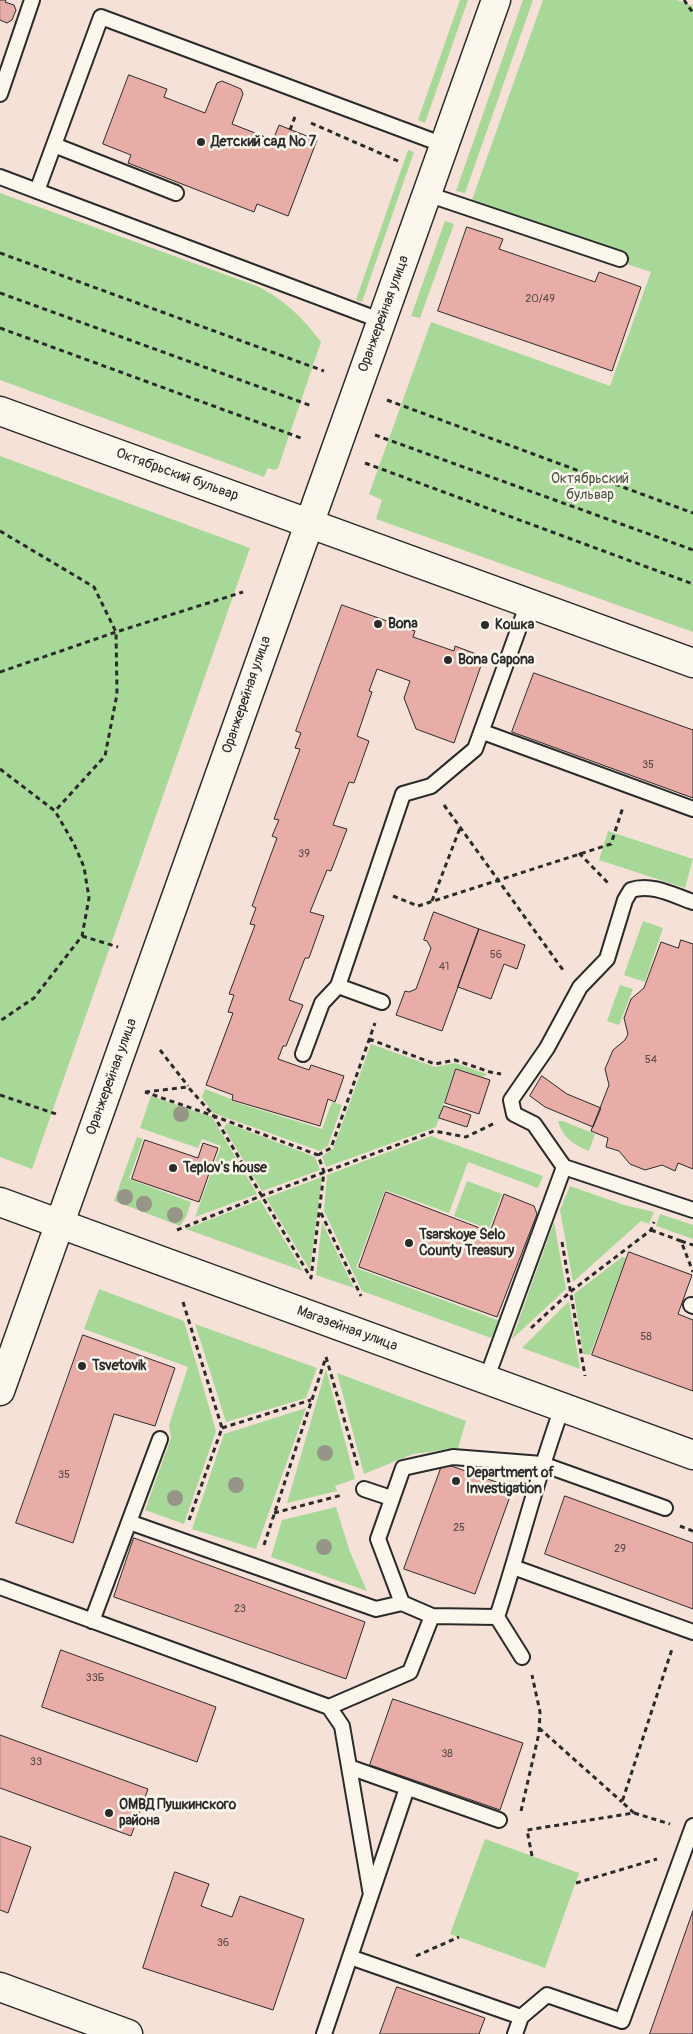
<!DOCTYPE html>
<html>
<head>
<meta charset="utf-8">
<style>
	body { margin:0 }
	canvas { display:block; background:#f5e1d7 }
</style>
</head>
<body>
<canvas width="693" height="2034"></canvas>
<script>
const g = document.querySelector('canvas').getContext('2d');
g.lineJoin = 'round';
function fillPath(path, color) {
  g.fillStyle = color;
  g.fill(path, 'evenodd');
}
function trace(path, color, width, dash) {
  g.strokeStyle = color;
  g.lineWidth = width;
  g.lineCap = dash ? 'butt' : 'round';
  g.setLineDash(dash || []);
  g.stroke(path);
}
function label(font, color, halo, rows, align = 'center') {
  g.font = font + ' Pangolin,sans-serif';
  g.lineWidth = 5;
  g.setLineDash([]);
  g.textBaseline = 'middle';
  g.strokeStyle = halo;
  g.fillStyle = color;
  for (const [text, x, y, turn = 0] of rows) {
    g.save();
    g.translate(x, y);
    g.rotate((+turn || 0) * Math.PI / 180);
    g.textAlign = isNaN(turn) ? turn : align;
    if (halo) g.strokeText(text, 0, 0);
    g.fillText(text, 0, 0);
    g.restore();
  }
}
const green = new Path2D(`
	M460,0H468L425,123L418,120Z
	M523,0H533L465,193L456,191Z
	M543,0H677L693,6V632L376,519L382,500L369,494L431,322L610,386L651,272L468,211Z
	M408,150L414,152L362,302L356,300Z
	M0,193L257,286C286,301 302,317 321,342L278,468L274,470L268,468L264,477L0,380Z
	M445,221L454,224L420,318L411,316Z
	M0,456L250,548L32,1169L0,1157Z
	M608,831L693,859L685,888L599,860Z
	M643,921L663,928L645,982L624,975Z
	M620,985L633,989L619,1025L607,1021Z
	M371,1044L435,1067L455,1063L487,1074L483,1077L455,1068L436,1127L326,1167L322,1156L333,1149Z
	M205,1089L231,1099V1101L322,1129L332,1102L342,1105L328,1146L320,1151L213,1113L202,1097Z
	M151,1096L212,1117L257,1194L195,1217L221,1146L202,1139L198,1148L140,1128Z
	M558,1121H563L595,1134L589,1151C575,1146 562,1137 558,1121Z
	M227,1123L315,1157L320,1170L262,1191L224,1128Z
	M431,1136L543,1176L538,1188L468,1162L449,1213L385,1190L356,1268L500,1321L491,1338L362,1291L324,1211L327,1175Z
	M137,1137L143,1139L129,1179L191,1202L186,1217L180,1226L114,1201Z
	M322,1177L310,1270L266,1198Z
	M467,1181L502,1194L489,1229L454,1216Z
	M570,1186L624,1205L654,1212L649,1224L641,1221L573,1282L560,1210Z
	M260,1200L303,1271L186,1229Z
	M660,1214L693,1225V1239L656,1226Z
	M322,1222L354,1288L316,1275Z
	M554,1222L566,1289L512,1339Z
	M622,1257L626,1258L590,1355L583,1354L574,1294Z
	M99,1289L184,1321L216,1431L184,1524L145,1510L171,1438L169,1425L188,1367L84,1329Z
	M569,1301L580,1369L522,1348Z
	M195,1324L317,1368L306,1398L226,1422Z
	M326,1369L355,1479L335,1486L337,1491L287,1503Z
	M337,1373L466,1421L458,1448L413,1454L364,1474Z
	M306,1408L256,1549L192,1529L224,1434Z
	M336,1507L350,1552L367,1591L271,1557L282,1520Z
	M485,1839L579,1873L545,1968L450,1934Z`);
const building = new Path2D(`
	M0,0H6L5,2L14,5L16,10L12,20L7,23L0,20Z
	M129,75L167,89L164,97L205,113L217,83L222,81L241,89L243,94L232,124L273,140L279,125L317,140L288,216L257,204L254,212L128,163L131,155L103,144Z
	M467,227L503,239L499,249L595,282L599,272L641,287L612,371L438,311Z
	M342,605L415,631L413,637L454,651L455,646L484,657L454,743L416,729L404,698L410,681L377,669L369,691L372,692L357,736L369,741L354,783L349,782L333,825L347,829L331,871L327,870L310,912L324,916L309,958H305L289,1000L303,1005L286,1046H283L278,1059L309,1070L311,1065L344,1076L335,1102L328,1099L320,1126L232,1100L233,1095L206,1085L233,1013L228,1012L234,995L229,994L255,925L250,924L256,908L252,906L277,838L272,836L279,820L274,819L300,749L295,748L301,733L296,731Z
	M534,673L693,730V798L512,732Z
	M434,912L479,929L442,1031L396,1015L405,991L409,992L416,989L431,948L427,941L424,940Z
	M479,929L525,945L517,969L504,964L491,999L458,987Z
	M681,940L693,944V1169L678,1163L675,1171L662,1165L645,1170L630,1164L619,1151L606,1147L608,1138L591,1131L609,1085L605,1069L613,1050L625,1040L628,1034L624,1018L631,999L644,988L661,942L678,948Z
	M456,1069L490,1080L479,1114L445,1103Z
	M542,1076L567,1094L601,1108L593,1127L545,1107L530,1096Z
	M444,1106L471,1115L467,1127L439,1118Z
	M145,1140L198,1158L203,1143L218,1148L199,1202L132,1179Z
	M386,1192L490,1232L504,1194L534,1206L537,1214L497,1317L359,1267Z
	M629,1252L692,1275L678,1314L693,1320V1391L592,1355Z
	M83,1335L175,1368L155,1426L114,1414L73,1543L16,1523Z
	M443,1463L513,1488L475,1594L404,1569Z
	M565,1496L693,1543V1609L545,1554Z
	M134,1538L365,1622L346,1679L114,1597Z
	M61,1650L216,1707L197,1762L42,1707Z
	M393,1699L523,1743L500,1810L370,1765Z
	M0,1735L148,1789L131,1836L0,1788Z
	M0,1836L31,1847L8,1913L0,1910Z
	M175,1872L209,1884L201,1906L232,1917L240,1896L304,1919L273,2010L143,1968Z
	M693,1911V2034H650Z
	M397,1987L485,2018L479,2034H380Z`);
const path = new Path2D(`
	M684,0L693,13
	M311,123L398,161
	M290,130L296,114
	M0,253L324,371
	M0,293L312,406
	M0,328L301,438
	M387,400L693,513
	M375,435L693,550
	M365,463L693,584
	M0,531L94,587L116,632L117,694L105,756L55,811
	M0,672L116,632L243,592
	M0,769L55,811L74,844L84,867L89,898L82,936L34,998L0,1021
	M444,805L563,970
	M579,853L609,884
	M393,896L418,906L611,844L623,807
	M432,901L460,828
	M82,936L118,947
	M369,1039L435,1064L455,1060L490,1072L501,1074
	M160,1050L188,1086
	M145,1092L188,1087L214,1116L318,1155L324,1172L311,1278L214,1116L145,1092
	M0,1095L59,1115
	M318,1155L331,1148L375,1023
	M321,1213L361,1296
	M177,1230L261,1196L434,1131L466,1137L495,1123
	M651,1230L681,1241L693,1272
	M681,1241L693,1245
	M562,1242L585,1376
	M183,1302L222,1428L189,1520
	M531,1328L570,1292L651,1230L654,1222
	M326,1357L358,1467
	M222,1428L311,1400
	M274,1513L342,1495
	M680,1526L693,1531
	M264,1545L326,1357
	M539,1728L622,1802
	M521,1811L539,1733L540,1712L532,1675
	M634,1813L622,1802L672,1649
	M532,1856L527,1830L634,1813L670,1824
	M576,1883L657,1859
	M416,1956L459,1937`);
const service = new Path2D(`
	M0,94L32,0
	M54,145L176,193
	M0,177L382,321
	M37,191L101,17L444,145
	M427,194L620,259
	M483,732L693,809
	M382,1002L338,986L403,794L431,786L475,749L528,603
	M303,1054L322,1003L338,986
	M564,1167L693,1210
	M691,1305L693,1306
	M486,1380L564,1167L534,1124L514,1114L511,1100L547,1048L580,987L607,959L625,900L631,890C651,883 673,895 693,902
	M364,1489L391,1498
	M129,1522L160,1439
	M513,1567L693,1632
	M0,1587L329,1707L342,1726L371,1895
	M402,1603L378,1539L403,1468L453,1457L542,1464L665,1508
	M497,1617L522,1657
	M92,1621L129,1522L376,1609L402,1603L432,1616L497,1617C520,1547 537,1476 562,1408
	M329,1707L410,1672L432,1616
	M349,1767L499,1820
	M350,1957L521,2017L547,1995L622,2021L693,1826
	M324,2034L407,1788
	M515,2034L521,2017`);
const minor = new Path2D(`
	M0,1202L693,1455
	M0,1987L128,2034`);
const tertiary = new Path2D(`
	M0,1391L496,0`);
const secondary = new Path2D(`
	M0,411L693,663`);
const trees = [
	[181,1114],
	[125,1197],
	[144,1204],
	[175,1215],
	[325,1453],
	[236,1485],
	[175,1498],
	[324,1547]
];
const markers = [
	[201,142,5,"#2b2b2b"],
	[378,624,5,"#2b2b2b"],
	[485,625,5,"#2b2b2b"],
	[448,660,5,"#2b2b2b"],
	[173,1168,5,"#2b2b2b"],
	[409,1243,5,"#2b2b2b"],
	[82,1366,5,"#2b2b2b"],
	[456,1481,5,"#2b2b2b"],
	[109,1813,5,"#2b2b2b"]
];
const numberNames = [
	["20/49",540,299],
	["35",648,765],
	["39",304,854],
	["56",496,955],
	["41",444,967],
	["54",651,1060],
	["58",646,1337],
	["35",64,1475],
	["25",459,1528],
	["29",620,1549],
	["23",240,1609],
	["33Б",95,1678],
	["38",447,1754],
	["33",36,1762],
	["36",223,1943]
];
const poiNames = [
	["Детский сад № 7",211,142],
	["Bona",388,624],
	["Кошка",495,625],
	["Bona Capona",458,660],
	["Teplov's house",183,1168],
	["Tsarskoye Selo",419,1235],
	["County Treasury",419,1251],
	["Tsvetovik",92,1366],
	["Department of",466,1473],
	["Investigation",466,1489],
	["ОМВД Пушкинского",119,1805],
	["района",119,1821]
];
const streetNames = [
	["Оранжерейная улица",384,314,-70],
	["Октябрьский бульвар",177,475,20],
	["Оранжерейная улица",247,695,-71],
	["Оранжерейная улица",112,1077,-70],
	["Магазейная улица",347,1329,20]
];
const parkNames = [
	["Октябрьский",590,479],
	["бульвар",590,495]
];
fillPath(green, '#a7d898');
fillPath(building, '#e8ada7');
trace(building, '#2b2b2b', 1);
trace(service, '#2b2b2b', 18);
trace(minor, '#2b2b2b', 31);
trace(tertiary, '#2b2b2b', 31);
trace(secondary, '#2b2b2b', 31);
trace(path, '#2b2b2b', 3, [5, 4]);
trace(service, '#fbf7ec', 14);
trace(minor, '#fbf7ec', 28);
trace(tertiary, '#fbf7ec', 28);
trace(secondary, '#fbf7ec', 28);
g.fillStyle = '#979587';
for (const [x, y] of trees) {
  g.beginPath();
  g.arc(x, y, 8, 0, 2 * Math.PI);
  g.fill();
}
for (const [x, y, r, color] of markers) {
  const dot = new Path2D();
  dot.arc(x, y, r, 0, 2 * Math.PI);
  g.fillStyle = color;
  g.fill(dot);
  trace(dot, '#fbf7ec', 2);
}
label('11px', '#5a4c4a', null, numberNames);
label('bold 14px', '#2b2b2b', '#fbf7ec', poiNames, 'left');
label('14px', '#2b2b2b', '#fbf7ec', streetNames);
label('14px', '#4a5646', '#fbf7ec', parkNames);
</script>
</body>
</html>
